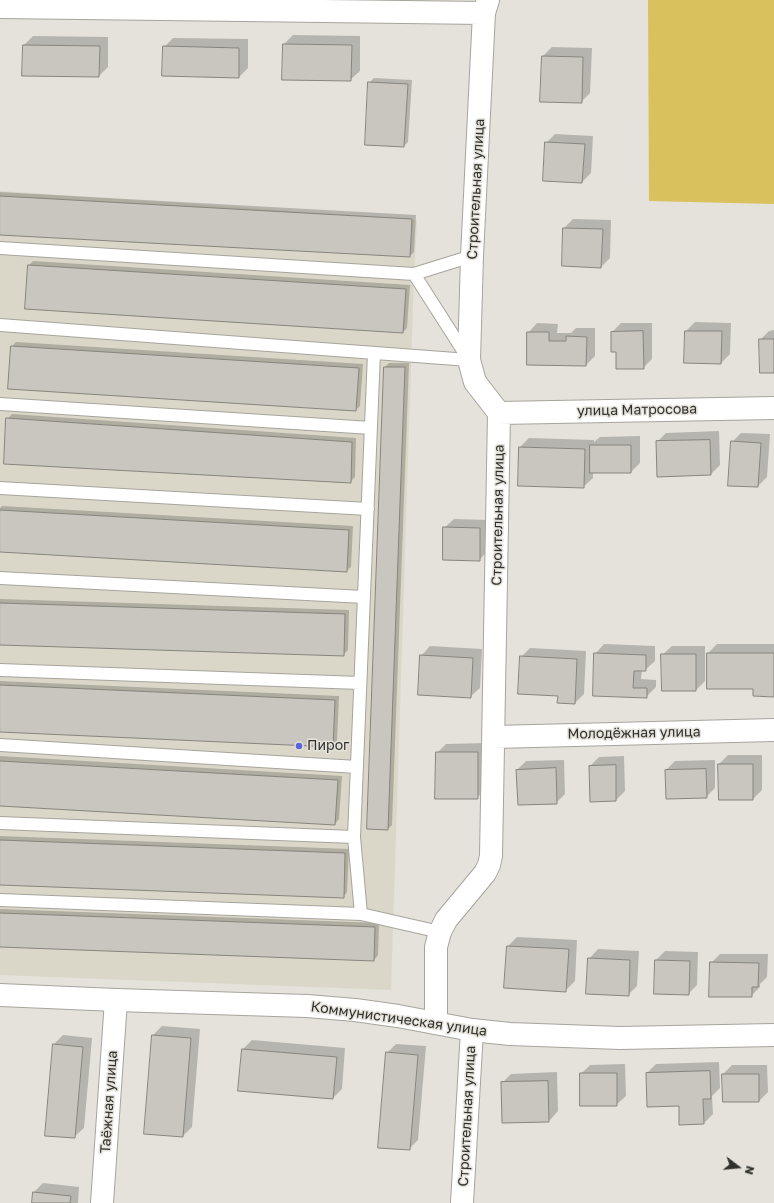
<!DOCTYPE html>
<html>
<head>
<meta charset="utf-8">
<style>
	body { margin:0 }
	#map { position:relative; width:774px; height:1203px; overflow:hidden; background:#e4e2da; font-family:"Golos Text",sans-serif }
	canvas { display:block }
	.north { position:absolute; left:718px; top:1147px; width:40px; height:40px; -webkit-text-stroke:3px #e4e2da; paint-order:stroke; rotate:106deg; font-size:11px; font-weight:700; line-height:16px; text-align:center; color:#30302d }
	.north::after { content:''; display:block; margin:auto; width:14px; height:18px; background:#30302d; clip-path:polygon(50% 0,100% 100%,50% 72%,0 100%) }
</style>
</head>
<body>
<div id="map">
<canvas width="774" height="1203"></canvas>
<div class="north">N</div>
</div>
<script>
const g = document.querySelector('canvas').getContext('2d');
g.lineJoin = 'round';
function fillPath(path, color) {
  g.fillStyle = color;
  g.fill(path, 'evenodd');
}
function trace(path, color, width, dash) {
  g.strokeStyle = color;
  g.lineWidth = width;
  g.lineCap = dash ? 'butt' : 'round';
  g.setLineDash(dash || []);
  g.stroke(path);
}
function label(font, color, halo, rows, align = 'center') {
  g.font = font + ' "Golos Text",sans-serif';
  g.lineWidth = 3;
  g.setLineDash([]);
  g.textBaseline = 'middle';
  g.strokeStyle = halo;
  g.fillStyle = color;
  for (const [text, x, y, turn = 0] of rows) {
    g.save();
    g.translate(x, y);
    g.rotate((+turn || 0) * Math.PI / 180);
    g.textAlign = isNaN(turn) ? turn : align;
    if (halo) g.strokeText(text, 0, 0);
    g.fillText(text, 0, 0);
    g.restore();
  }
}
const built = new Path2D(`
	M0,191L412,219L417,221L414,274L391,990L0,975Z`);
const green = new Path2D(`
	M648,0H774V204L649,201Z`);
const shadow = new Path2D(`
	M293,35L360,36V71L350,80L284,44Z
	M33,36L108,37V67L99,76L24,45Z
	M173,38L248,39V68L239,77L164,47Z
	M552,47L592,48L590,93L581,102L543,56Z
	M374,78L412,80L408,142L404,146L369,83Z
	M555,134L593,136L591,173L582,182L546,143Z
	M0,192L416,215L414,252L410,256L0,234Z
	M573,219L611,220L610,258L601,267L564,228Z
	M33,261L410,285L407,328L403,332L29,265Z
	M695,322L731,323L730,354L721,363L686,331Z
	M537,323L558,324L557,333H571L576,328H595V356L586,365L528,333Z
	M621,323H652V359L643,368L617,351L612,332Z
	M774,330V372L760,340L769,331Z
	M16,342L363,364L360,406L356,410L12,346Z
	M389,363H409L392,825L388,829L385,367Z
	M12,414L356,438L355,477L350,482L7,419Z
	M719,431L720,465L711,474L657,442L666,433Z
	M741,433L770,434L767,477L758,486L729,485L732,442Z
	M640,436V463L631,472H593V478L583,487L519,485L520,447L529,438L594,440V442L600,437Z
	M2,506L353,526L351,567L346,571L0,551V508Z
	M454,519L489,520L488,551L479,560L444,528Z
	M0,599L349,610L348,650L343,655L0,644Z
	M604,644L655,646V661L645,670H642L641,679L656,680V687L646,697L594,695L595,654Z
	M717,644H774V696L754,688H708V653Z
	M430,646L482,649L480,688L470,697L421,656Z
	M672,646H705V681L696,690L662,655Z
	M530,648L586,651L584,694L575,703L559,695L521,657Z
	M0,681L339,696L337,742L333,746L0,731Z
	M487,743L486,788L477,798L437,753L446,744Z
	M728,755H762V790L753,799L719,764Z
	M0,756L342,776L339,819L335,824L0,805Z
	M624,756L625,791L616,800L590,766L599,757Z
	M564,760L565,794L556,803L517,770L526,761Z
	M715,760V788L706,797L666,770L675,761Z
	M0,836L349,849L347,892L343,897L0,884Z
	M0,909L379,923L378,955L374,960L0,946Z
	M517,937L577,940L575,981L566,990L505,987L508,946Z
	M598,949L639,951L637,986L628,995L589,959Z
	M665,951L698,952L697,985L688,994L656,960Z
	M720,954H768L767,977L760,984V987L751,996L711,963Z
	M162,1026L200,1029L192,1127L183,1136L145,1133L153,1035Z
	M63,1035L92,1038L84,1128L74,1137L54,1044Z
	M252,1040L345,1048L342,1089L333,1098L243,1049Z
	M396,1044L426,1046L418,1140L409,1149L387,1053Z
	M719,1062L720,1088L712,1096L713,1114L704,1123L680,1105L647,1073L656,1064Z
	M625,1064L626,1096L616,1105L581,1074L590,1065Z
	M732,1065H767L768,1092L759,1101L723,1074Z
	M557,1072L558,1111L549,1121L502,1083L511,1074Z
	M43,1183L79,1187L78,1203H33L34,1192Z`);
const building = new Path2D(`
	M283,44L352,45L351,81L282,80Z
	M23,45L100,46L99,77L22,76Z
	M163,46L239,48V78L162,76Z
	M542,56L583,57L582,103L540,102Z
	M368,82L408,84L404,147L365,145Z
	M545,142L585,144L582,183L543,181Z
	M0,196L412,219L410,257L0,235Z
	M563,228L603,229L601,268L562,266Z
	M28,265L406,289L403,333L25,309Z
	M643,331L644,369H616V352H611V332Z
	M685,331H722L721,364L684,363Z
	M527,332H549V341H566V336L587,337L586,366L527,365Z
	M759,339H774V373H760Z
	M11,346L359,368L356,411L8,389Z
	M384,367H405L388,830L367,829Z
	M6,418L352,442L351,483L4,464Z
	M710,440L711,475L657,477L656,441Z
	M731,441L761,443L758,487L728,486Z
	M590,445H631V473H590Z
	M519,447L585,449L584,488L518,486Z
	M0,510L349,530L347,572L0,552Z
	M443,527L480,528V561L443,560Z
	M0,603L345,614L344,656L0,645Z
	M594,653L646,655V671H634L633,688H647V698L593,696Z
	M707,653H774V697L753,696V689H707Z
	M661,654H696V691H662Z
	M420,655L473,658L471,698L418,695Z
	M520,656L577,659L575,704L557,703L558,696L518,694Z
	M0,685L335,700L333,747L0,732Z
	M436,752H478V799H435Z
	M0,761L338,780L335,825L0,806Z
	M718,764H753V800H719Z
	M616,765V801L590,802L589,766Z
	M556,768L557,804L518,805L516,770Z
	M706,769L707,798L666,799L665,770Z
	M0,840L345,853L344,898L0,885Z
	M0,913L375,927L374,961L0,947Z
	M507,946L569,949L566,992L504,988Z
	M588,958L630,960L629,996L586,994Z
	M655,960L690,961L689,995L654,994Z
	M710,962L759,963L758,987H752V997H709Z
	M152,1035L191,1038L183,1137L144,1134Z
	M53,1044L83,1047L75,1138L45,1136Z
	M242,1049L337,1057L333,1099L238,1091Z
	M386,1052L418,1055L410,1150L378,1148Z
	M710,1071L711,1099H703L704,1124L679,1125V1106L647,1107L646,1073Z
	M580,1073H617V1106H580Z
	M722,1074H759V1102H723Z
	M548,1081L549,1122L502,1123L501,1082Z
	M33,1192L71,1196L70,1203H32Z`);
const service = new Path2D(`
	M0,248L414,274L472,256
	M0,325L469,360L414,274
	M0,404L371,428
	M0,488L368,509
	M0,578L364,597
	M0,670L360,683
	M0,745L357,767
	M0,823L354,837
	M0,900L361,914L354,837L374,353
	M361,914L440,932`);
const minor = new Path2D(`
	M0,7L484,13
	M499,413L774,408
	M494,737L774,730
	M436,1023V947L440,932L446,920L485,873L489,865L491,856L499,413L475,382L469,360L472,256L484,13L488,0
	M102,1203L116,1000
	M462,1203L472,1030`);
const tertiary = new Path2D(`
	M0,995L116,1000L307,1006L355,1010L398,1016L472,1030L510,1034L620,1038L774,1035`);
const markers = [
	[299,746,4,"#5963da"]
];
const streetNames = [
	["Строительная улица",476,189,-87],
	["улица Матросова",637,410,-1],
	["Строительная улица",498,515,-89],
	["Молодёжная улица",634,733,-1],
	["Коммунистическая улица",399,1019,8],
	["Таёжная улица",109,1102,-86],
	["Строительная улица",467,1116,-87]
];
const poiNames = [
	["Пирог",307,746]
];
fillPath(built, '#dbd7c8');
fillPath(green, '#d9c15d');
fillPath(shadow, '#0003');
fillPath(building, '#c8c6be');
trace(building, '#87857e', 1);
trace(service, '#a6a49d', 14);
trace(minor, '#a6a49d', 24);
trace(tertiary, '#a6a49d', 24);
trace(service, '#fff', 12);
trace(minor, '#fff', 22);
trace(tertiary, '#fff', 22);
for (const [x, y, r, color] of markers) {
  const dot = new Path2D();
  dot.arc(x, y, r, 0, 2 * Math.PI);
  g.fillStyle = color;
  g.fill(dot);
  trace(dot, '#e4e2da', 1.5);
}
label('14px', '#30302d', '#e4e2da', streetNames);
label('14px', '#30302d', '#e4e2da', poiNames, 'left');
</script>
</body>
</html>
